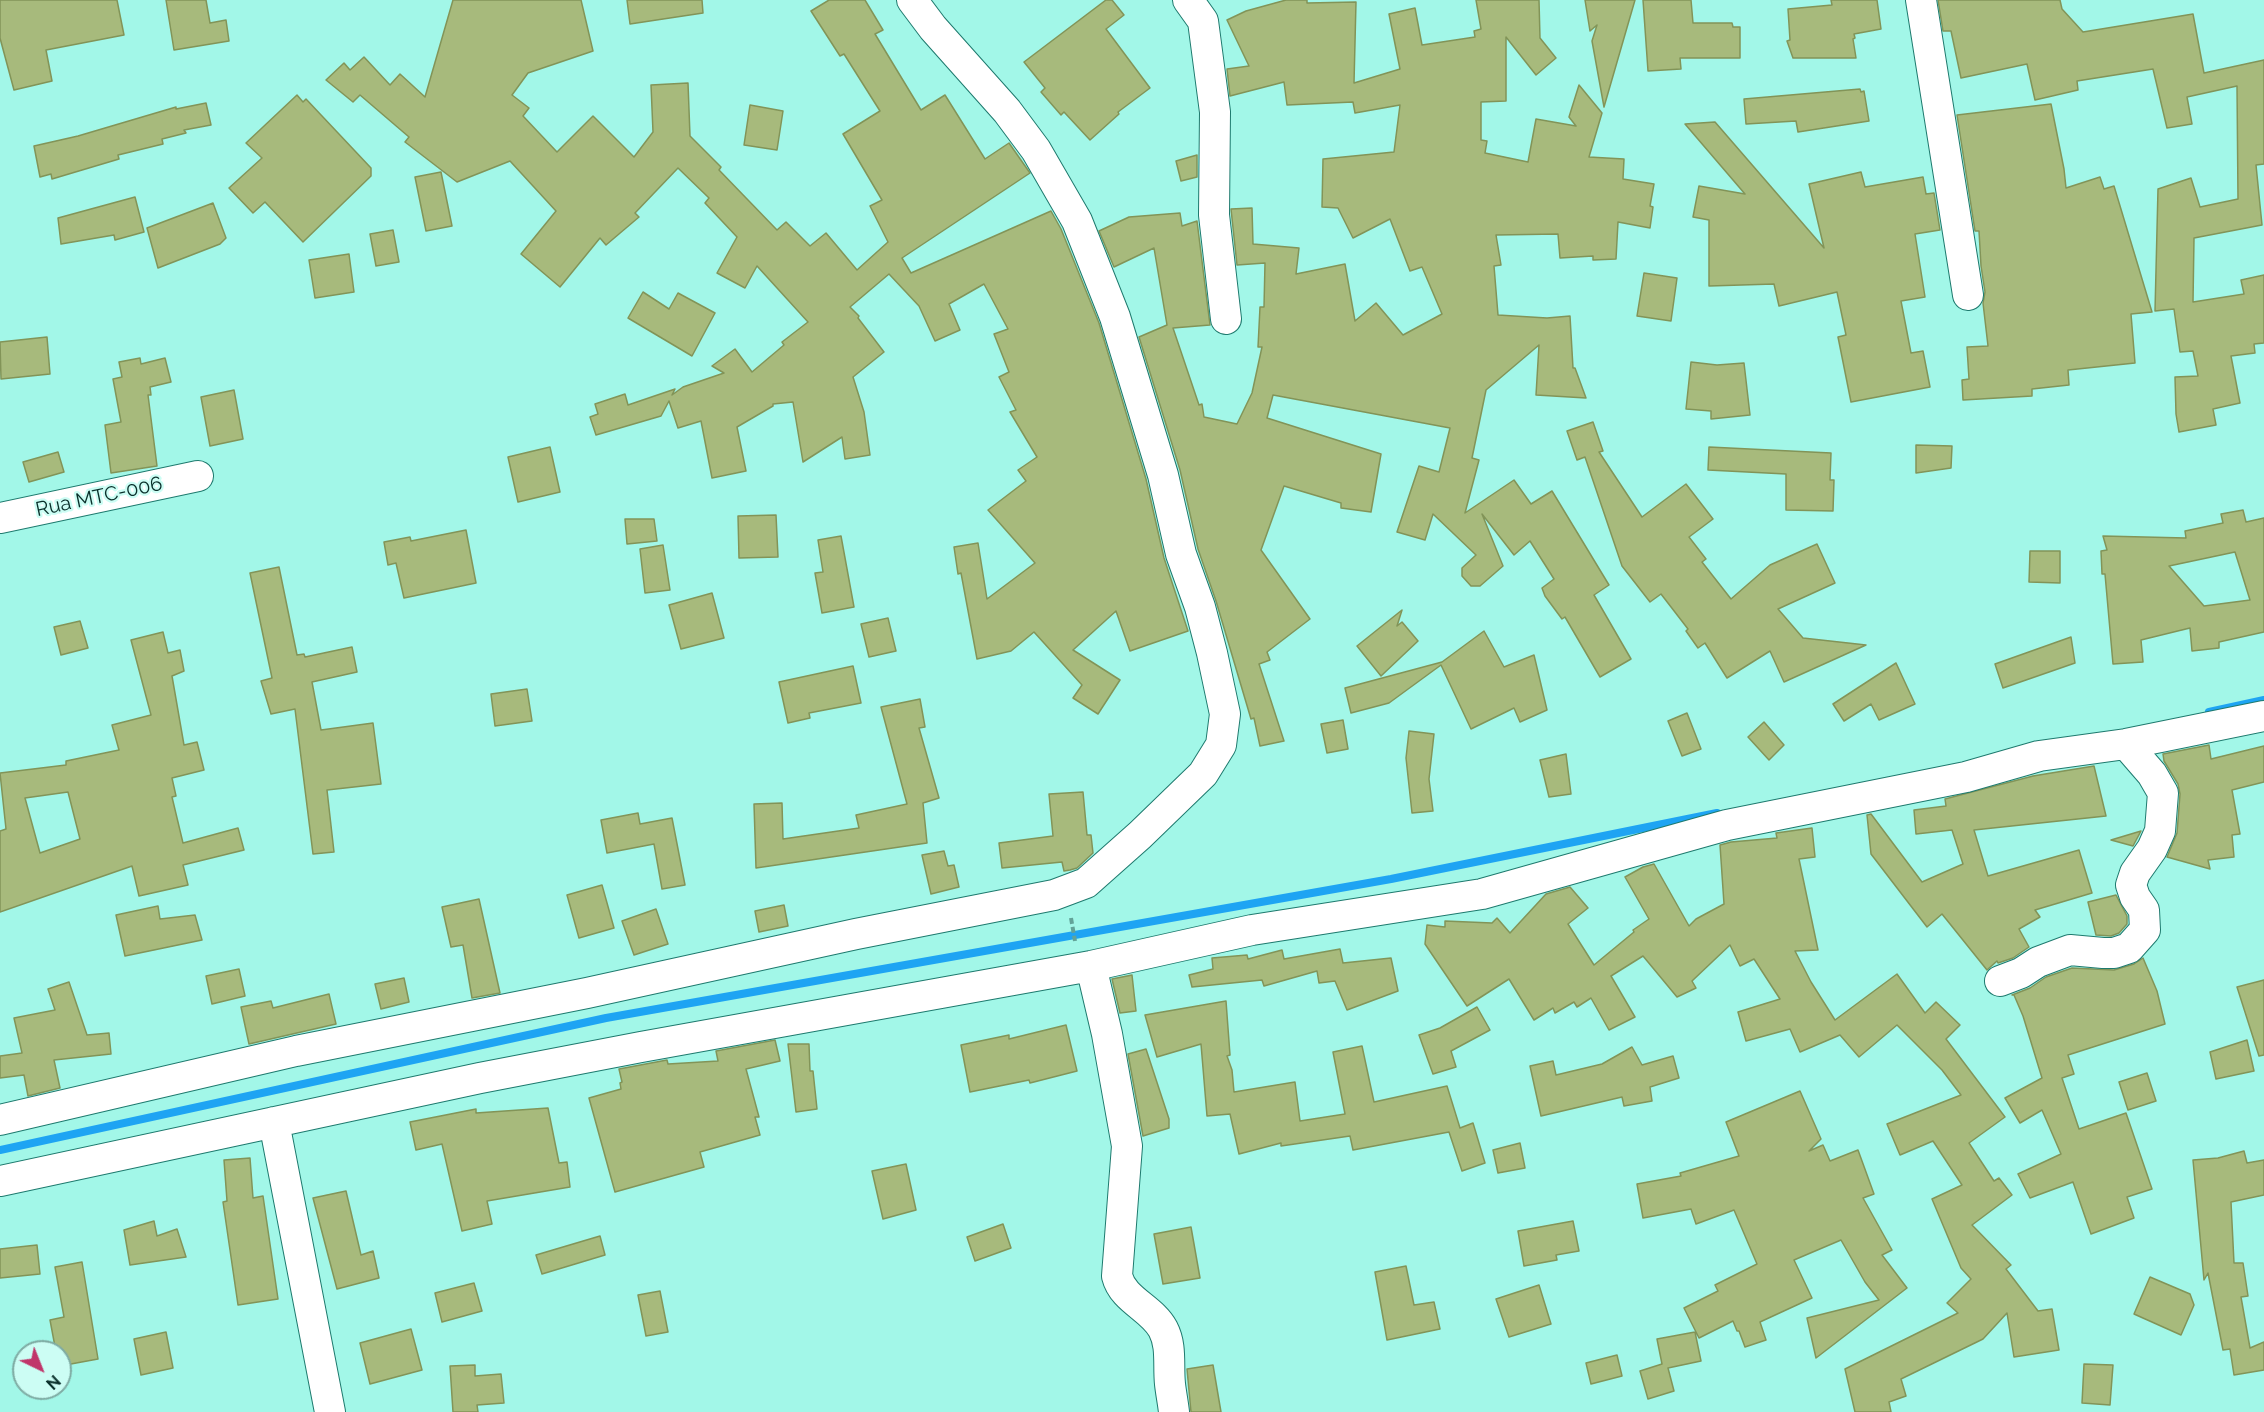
<!DOCTYPE html>
<html>
<head>
<meta charset="utf-8">
<style>
	body { margin:0 }
	#map { position:relative; width:2264px; height:1412px; overflow:hidden; background:#a2f7e8; font-family:Raleway,sans-serif }
	canvas { display:block }
	.north { position:absolute; left:12px; top:1340px; width:60px; height:60px; box-sizing:border-box; background:#ccfdf4; border:2px solid #7eaba3; border-radius:50%; rotate:137deg; font-size:16px; font-weight:700; line-height:24px; text-align:center; color:#092f2a }
	.north::after { content:''; display:block; margin:auto; width:21px; height:27px; background:#c0356a; clip-path:polygon(50% 0,100% 100%,50% 72%,0 100%) }
</style>
</head>
<body>
<div id="map">
<canvas width="2264" height="1412"></canvas>
<div class="north">N</div>
</div>
<script>
const g = document.querySelector('canvas').getContext('2d');
g.lineJoin = 'round';
function trace(path, color, width, dash) {
  g.strokeStyle = color;
  g.lineWidth = width;
  g.lineCap = dash ? 'butt' : 'round';
  g.setLineDash(dash || []);
  g.stroke(path);
}
function fillPath(path, color) {
  g.fillStyle = color;
  g.fill(path, 'evenodd');
}
function label(font, color, halo, rows, align = 'center') {
  g.font = font + ' Raleway,sans-serif';
  g.lineWidth = 4.5;
  g.setLineDash([]);
  g.textBaseline = 'middle';
  g.strokeStyle = halo;
  g.fillStyle = color;
  for (const [text, x, y, turn = 0] of rows) {
    g.save();
    g.translate(x, y);
    g.rotate((+turn || 0) * Math.PI / 180);
    g.textAlign = isNaN(turn) ? turn : align;
    if (halo) g.strokeText(text, 0, 0);
    g.fillText(text, 0, 0);
    g.restore();
  }
}
const stream = new Path2D(`
	M2209,712L2264,700
	M0,1150L606,1018L1391,879L1717,813`);
const building = new Path2D(`
	M0,0H117L124,35L46,50L52,81L14,90L0,38Z
	M166,0H206L210,23L226,20L229,41L174,50Z
	M453,0H581L593,51L528,73L512,95L529,108L523,116L557,152L593,116L634,157L653,132L651,85L688,83L690,136L721,167L719,170L777,230L786,222L810,246L826,233L857,270L888,242L870,206L882,200L843,134L880,111L844,54L840,56L811,11L829,0H865L883,30L875,34L921,110L945,95L985,159L1009,143L1030,173L902,258L911,273L1051,211L1061,229L1099,323L1146,479L1164,558L1188,631L1130,651L1116,611L1073,650L1120,680L1098,714L1073,698L1082,685L1034,632L1011,651L977,659L961,573L958,574L954,547L978,543L987,599L1035,563L988,510L1026,481L1018,470L1037,457L1010,412L1016,410L999,377L1009,372L994,334L1008,329L984,284L949,304L960,330L935,341L919,306L889,274L850,307L859,316L858,318L884,352L853,377L864,412L870,455L845,459L842,437L803,462L793,402L773,404V406L737,427L746,471L712,478L701,421L678,428L669,401L661,416L596,435L590,417L598,414L595,404L625,394L628,405L675,389L672,395L683,387L724,373L712,366L735,349L752,372L784,345L782,342L808,322L757,266L745,288L717,273L737,237L705,203L709,198L678,168L635,213L639,217L606,245L600,238L560,287L521,254L556,211L510,161L457,182L405,142L409,137L360,95L353,102L326,80L344,63L350,70L364,57L390,85L400,74L425,97Z
	M627,0H702L703,13L630,24Z
	M1106,0H1112L1124,15L1106,29L1150,88L1118,112L1119,114L1090,140L1064,112L1061,115L1041,92L1045,88L1024,62Z
	M1286,0H1307V3L1356,2L1354,83L1400,69L1389,14L1415,8L1422,45L1475,37L1474,31L1481,29L1476,0H1539L1540,38L1556,58L1536,75L1506,37V101L1481,102V140L1487,141L1485,153L1528,162L1536,119L1576,126L1569,117L1579,85L1602,113L1589,157L1624,159L1623,179L1654,184L1650,206L1653,207L1650,228L1618,222L1616,259L1593,260V256L1560,258L1558,234L1496,235L1501,265L1494,266L1498,315L1547,318L1570,316L1573,368H1575L1586,398L1536,395L1539,345L1486,390L1472,458L1479,460L1465,513L1514,480L1531,504L1552,491L1609,585L1594,595L1631,659L1600,677L1565,617L1562,619L1545,596L1542,588L1554,579L1530,541L1514,555L1482,514L1503,566L1480,586H1471L1462,576V568L1476,555L1433,514L1425,540L1397,532L1419,466L1439,472L1450,428L1273,395L1267,418L1381,454L1371,512L1341,508V503L1284,486L1261,550L1310,619L1267,652L1270,660L1259,664L1284,741L1260,746L1254,718L1251,719L1216,601L1198,549L1180,470L1139,337L1167,325L1154,248L1114,267L1099,231L1129,217L1180,213L1182,226L1197,221L1210,325L1173,328L1199,405L1202,404L1204,417L1237,424L1252,393L1262,347H1258L1260,307H1264L1265,263L1237,265L1231,209L1252,208L1253,244L1299,248L1296,274L1345,264L1355,321L1376,303L1403,335L1442,314L1422,267L1410,271L1390,219L1353,238L1338,208L1322,207L1323,159L1394,152L1400,105L1355,113L1353,102L1287,105L1284,82L1230,96L1227,69L1249,66L1227,20L1246,11Z
	M1585,0H1635L1604,107L1592,41L1597,25L1590,31Z
	M1643,0H1691L1693,23H1732L1733,27H1740V58H1680L1681,69L1648,71Z
	M1831,0H1877L1881,29L1854,34L1855,38L1853,39L1856,58H1793L1787,41L1790,40L1788,9L1832,5Z
	M1938,0H2060L2062,9L2083,32L2193,14L2204,73L2264,60V164L2256,165L2262,225L2194,238L2193,302L2244,294L2241,280L2264,275V343L2254,344L2255,353L2231,356L2240,403L2213,409L2216,425L2179,432L2176,414L2175,377L2198,376L2193,351L2180,352L2174,309L2155,311L2158,189L2191,178L2200,207L2238,199L2237,86L2187,97L2192,124L2167,128L2153,69L2077,81L2078,90L2035,100L2027,64L1961,78L1951,31H1943Z
	M1860,89L1861,92L1864,91L1869,121L1798,132L1796,121L1746,124L1744,99Z
	M297,95L303,102L306,99L371,168V176L303,242L265,202L253,213L229,188L262,158L246,143Z
	M206,103L211,125L184,130L186,133L162,139L163,144L118,155L119,159L52,179L51,174L40,177L34,146L78,136L176,107V109Z
	M2051,104L2064,169L2066,188L2100,177L2104,189L2114,186L2152,312L2131,314L2135,363L2068,370L2069,385L2032,389V396L1963,400L1962,380L1969,379L1967,347L1988,346L1983,303L1985,292L1981,266L1979,231H1975L1957,115Z
	M750,105L783,111L777,150L744,145Z
	M1715,122L1824,248L1809,184L1861,172L1865,187L1923,177L1926,194L1934,193L1940,230L1915,234L1925,297L1901,301L1911,353L1923,351L1930,387L1851,402L1838,337L1846,335L1837,292L1779,306L1774,284L1709,286V220L1693,217L1699,186L1745,194L1685,124Z
	M1197,155V177L1181,181L1176,161Z
	M441,172L452,226L426,231L415,177Z
	M135,197L144,232L115,240L114,235L61,244L58,218Z
	M213,203L226,238L220,244L158,268L147,228Z
	M393,230L399,262L376,266L370,234Z
	M349,254L354,292L315,298L309,260Z
	M1644,273L1677,278L1671,321L1637,316Z
	M643,292L669,309L678,293L715,313L692,356L628,318Z
	M47,337L50,374L1,379L0,342Z
	M140,358L141,364L165,358L171,382L150,387L151,395H148L157,466L111,473L105,425L121,422L113,379L122,377L119,362Z
	M1691,362L1717,365L1744,363L1750,415L1711,419V411L1686,409Z
	M234,390L243,439L210,446L201,397Z
	M1593,422L1603,451L1599,452L1642,517L1686,484L1713,519L1689,537L1706,559L1702,562L1731,599L1770,565L1817,544L1835,583L1778,609L1803,638L1866,645L1784,682L1770,651L1727,678L1705,643L1698,648L1686,631L1688,629L1661,594L1650,602L1622,566L1585,457L1577,460L1567,431Z
	M1916,445L1952,446L1951,468L1916,473Z
	M550,447L560,492L518,502L508,457Z
	M1709,447L1831,453L1830,480H1834L1833,511L1786,510V474L1708,470Z
	M58,452L64,472L29,482L23,462Z
	M2243,510L2246,522L2264,518V632L2219,642V648L2192,651L2190,628L2141,640L2143,662L2113,664L2105,574H2102L2101,551L2107,550L2103,536L2186,538L2185,531L2223,523L2221,514ZM2235,552L2250,600L2204,606L2169,566Z
	M776,515L778,557L739,558L738,516Z
	M625,519H654L657,541L627,544Z
	M466,530L476,583L404,598L396,563L388,565L384,542L410,537L411,541Z
	M841,536L854,607L822,613L815,573L823,572L818,540Z
	M663,545L670,590L645,593L640,549Z
	M2030,551H2060V583L2029,582Z
	M279,567L297,655L304,654L305,657L352,647L357,672L312,682L321,730L373,723L381,784L327,790L334,852L313,854L295,709L271,714L261,681L272,678L250,573Z
	M712,593L724,638L681,649L669,605Z
	M1402,610L1397,626L1402,622L1418,641L1381,676L1357,646Z
	M888,618L896,651L869,657L861,624Z
	M80,621L88,648L61,655L54,627Z
	M1484,631L1504,667L1534,655L1547,710L1520,722L1514,708L1471,729L1441,665L1389,703L1351,713L1345,688L1442,662Z
	M163,632L168,653L180,650L184,671L172,676L184,745L197,742L204,770L172,778L176,796L172,797L183,843L238,828L244,850L183,865L188,885L139,896L132,866L0,912V831L6,829L0,773L66,765V761L119,750L112,725L151,715L131,640ZM68,792L80,839L40,853L25,798Z
	M2071,637L2075,663L2003,688L1995,664Z
	M1896,663L1915,704L1879,720L1871,704L1844,721L1833,704Z
	M853,666L861,703L809,713L810,718L788,723L779,682Z
	M527,689L532,721L495,726L491,694Z
	M920,699L925,727L919,728L939,798L923,803L927,843L756,868L754,804L782,803L783,839L859,828L856,815L907,804L881,707Z
	M1687,713L1701,749L1682,756L1668,721Z
	M1343,720L1348,749L1327,753L1321,724Z
	M1764,722L1784,745L1769,760L1748,737Z
	M1409,731L1434,734L1429,779L1433,811L1412,813L1406,758Z
	M2209,745L2211,759L2264,746V782L2232,790L2240,834L2232,835L2234,857L2208,860L2210,869L2167,857L2177,833L2180,794L2178,784L2164,761L2163,754Z
	M1566,754L1571,794L1549,797L1540,760Z
	M2094,766L2106,816L1974,830L1988,876L2079,850L2092,893L2035,910L2040,917L2019,929L2029,947L2013,958L1998,963L1997,961L1987,970L1942,914L1927,927L1871,854L1867,815L1871,814L1922,882L1963,864L1952,830L1916,834L1914,810L1946,806L1945,799L2033,776Z
	M1083,792L1087,835H1091L1093,853L1077,868L1070,870L1064,871L1062,862L1002,868L999,843L1053,836L1049,794Z
	M638,813L640,824L672,818L685,885L662,889L654,844L607,853L601,820Z
	M1812,828L1815,857L1799,859L1818,950L1795,951L1811,982L1835,1020L1897,974L1925,1013L1936,1002L1960,1025L1946,1039L2005,1117L1969,1143L1994,1181L1999,1178L2012,1195L1972,1225L2011,1265L2006,1269L2038,1311L2052,1309L2059,1350L2014,1357L2007,1313L1983,1339L1901,1379L1906,1396L1889,1402L1891,1412H1855L1845,1369L1958,1313L1947,1303L1971,1279L1961,1268L1932,1199L1962,1185L1933,1141L1900,1155L1887,1124L1961,1095L1942,1070L1897,1025L1859,1057L1840,1035L1800,1052L1790,1029L1746,1041L1738,1012L1780,999L1754,959L1740,966L1730,945L1692,981L1696,988L1677,997L1643,956L1611,976L1635,1017L1609,1030L1591,998L1577,1007L1574,1002L1555,1013L1553,1008L1534,1020L1509,979L1467,1006L1425,944L1427,925L1445,927V921L1492,923L1497,918L1510,933L1546,894L1570,887L1588,908L1568,924L1594,965L1634,932L1633,930L1649,919L1625,877L1643,867L1654,864L1689,926L1696,919L1724,904L1720,845L1731,842L1777,838L1776,833Z
	M2141,831L2133,846L2111,840Z
	M944,851L948,866L954,865L959,887L931,894L922,855Z
	M602,885L614,928L579,938L567,895Z
	M2116,895L2127,916V924L2119,933L2111,936L2096,935L2088,902Z
	M479,899L500,993L472,998L463,945L451,947L442,907Z
	M784,905L788,926L759,932L755,911Z
	M158,906L160,919L195,915L202,940L125,956L116,915Z
	M656,909L668,944L634,955L622,921Z
	M1340,949L1343,963L1391,958L1398,991L1347,1010L1335,981L1319,983L1317,971L1264,986L1262,980L1192,987L1189,975L1213,969L1212,958L1247,955L1248,959L1282,950L1284,959Z
	M2143,958L2157,991L2165,1024L2068,1055L2074,1074L2062,1078L2079,1129L2126,1113L2152,1189L2127,1197L2134,1218L2091,1234L2073,1182L2030,1198L2018,1174L2061,1154L2042,1110L2020,1123L2005,1098L2042,1078L2023,1016L2014,995H2012L2030,988L2046,977L2072,968L2114,970L2134,964Z
	M239,969L245,996L212,1004L206,976Z
	M1132,975L1136,1011L1120,1013L1112,979Z
	M404,978L409,1002L381,1009L375,984Z
	M2264,980V1055L2259,1056L2237,987Z
	M69,982L87,1035L109,1033L111,1054L54,1060L60,1088L28,1096L24,1075L0,1078V1056L22,1053L14,1018L55,1010L48,989Z
	M329,994L336,1024L249,1044L241,1007L271,1001L273,1008Z
	M1226,1001L1230,1055L1227,1056L1232,1070L1234,1092L1295,1082L1300,1121L1345,1114L1333,1052L1362,1046L1374,1102L1447,1086L1460,1128L1473,1123L1485,1163L1462,1171L1449,1132L1353,1150L1350,1136L1281,1146V1143L1239,1154L1230,1114L1207,1116L1201,1044L1157,1057L1145,1015Z
	M1477,1007L1490,1030L1451,1051L1456,1067L1433,1074L1419,1035L1440,1028Z
	M1066,1025L1077,1071L1030,1083L1029,1080L970,1092L961,1045L1009,1035V1039Z
	M775,1040L780,1061L746,1069L759,1117H755L760,1135L700,1152L704,1167L615,1192L589,1098L621,1089L620,1083L622,1082L619,1069L667,1060L668,1064L718,1061L716,1051Z
	M2247,1040L2254,1071L2216,1079L2210,1052Z
	M788,1044H809L810,1071H813L817,1109L796,1112Z
	M1632,1047L1642,1065L1673,1056L1679,1078L1650,1087L1652,1101L1624,1106L1622,1097L1541,1116L1530,1066L1553,1061L1556,1075L1602,1064Z
	M1146,1049L1169,1119V1128L1143,1136L1128,1054Z
	M2147,1073L2156,1101L2128,1110L2119,1082Z
	M1800,1091L1821,1139L1809,1151L1823,1145L1830,1161L1858,1150L1874,1194L1863,1198L1892,1250L1882,1255L1907,1288L1816,1358L1807,1318L1879,1300L1865,1282L1841,1240L1794,1260L1812,1298L1760,1322L1766,1340L1745,1347L1739,1331H1737L1733,1321L1699,1338L1684,1308L1718,1291L1715,1285L1757,1264L1734,1210L1696,1224L1691,1209L1643,1218L1637,1184L1681,1176L1680,1173L1739,1156L1726,1122Z
	M548,1108L559,1163L567,1162L570,1187L487,1201L492,1224L462,1231L442,1144L416,1150L410,1122L476,1109V1113Z
	M1520,1143L1525,1168L1498,1173L1493,1150Z
	M2244,1151L2247,1163L2264,1160V1195L2231,1202L2234,1263H2243L2248,1296L2241,1297L2250,1348L2264,1342V1370L2234,1375L2230,1349L2223,1350L2208,1273L2204,1280L2193,1160L2218,1158Z
	M250,1158L253,1198L263,1196L278,1299L238,1305L223,1202L227,1201L224,1160Z
	M906,1164L916,1210L883,1219L872,1171Z
	M346,1191L361,1255L373,1251L379,1278L337,1289L313,1198Z
	M154,1221L157,1236L177,1229L186,1257L130,1265L124,1230Z
	M1573,1221L1579,1251L1556,1255L1557,1260L1524,1266L1518,1231Z
	M1003,1224L1011,1248L975,1261L967,1237Z
	M1191,1227L1200,1278L1163,1284L1154,1234Z
	M600,1236L605,1255L542,1274L536,1255Z
	M37,1245L40,1274L0,1278V1249Z
	M82,1262L98,1359L60,1366V1352H56L50,1320L64,1317L55,1267Z
	M1406,1266L1414,1305L1434,1302L1440,1329L1387,1340L1375,1272Z
	M2150,1277L2190,1294L2194,1305L2181,1335L2134,1314Z
	M474,1283L482,1311L442,1322L435,1293Z
	M1539,1285L1551,1324L1509,1337L1496,1299Z
	M660,1291L668,1332L646,1336L638,1295Z
	M411,1329L422,1370L370,1384L360,1343Z
	M166,1332L173,1368L141,1375L134,1339Z
	M1695,1332L1701,1361L1668,1368L1674,1391L1648,1399L1640,1371L1662,1364L1657,1339Z
	M1617,1355L1622,1376L1591,1384L1586,1363Z
	M2084,1364L2113,1365L2110,1405L2082,1403Z
	M475,1365V1376L501,1374L504,1403L477,1405L478,1412H453L450,1366Z
	M1213,1365L1221,1412H1191L1187,1369Z`);
const path = new Path2D(`
	M1071,918L1075,941`);
const minor = new Path2D(`
	M1188,0L1203,21L1215,112L1214,215L1226,319
	M1921,0L1968,295
	M0,518L198,476
	M1091,966L1107,1034L1127,1146L1117,1276C1123,1300 1152,1308 1163,1329C1172,1346 1168,1365 1170,1384C1171,1393 1173,1403 1174,1412
	M2000,981L2021,973L2038,962L2070,950L2103,953H2114L2129,948L2145,930L2144,910L2135,897L2131,885L2135,873L2152,849L2160,831L2163,793L2152,774L2126,744
	M0,1120L296,1051L587,993L856,934L1054,895L1086,883L1140,835L1203,774L1221,745L1225,714L1212,653L1200,607L1181,554L1163,475L1115,317L1077,221L1036,150L1007,111L933,28L912,0
	M274,1122L330,1412
	M0,1181L480,1078L641,1047L1091,966L1252,930L1482,894L1727,825L1966,777L2039,756L2126,744L2264,716`);
const streetNames = [
	["Rua MTC-006",99,497,-12]
];
trace(stream, '#1ea4f3', 8);
fillPath(building, '#a7ba7c');
trace(building, '#829458', 1.5);
trace(minor, '#1e7a6e', 32);
trace(path, '#62a398', 4, [6, 3]);
trace(minor, '#fff', 30);
label('20px', '#092f2a', '#ccfdf4', streetNames);
</script>
</body>
</html>
